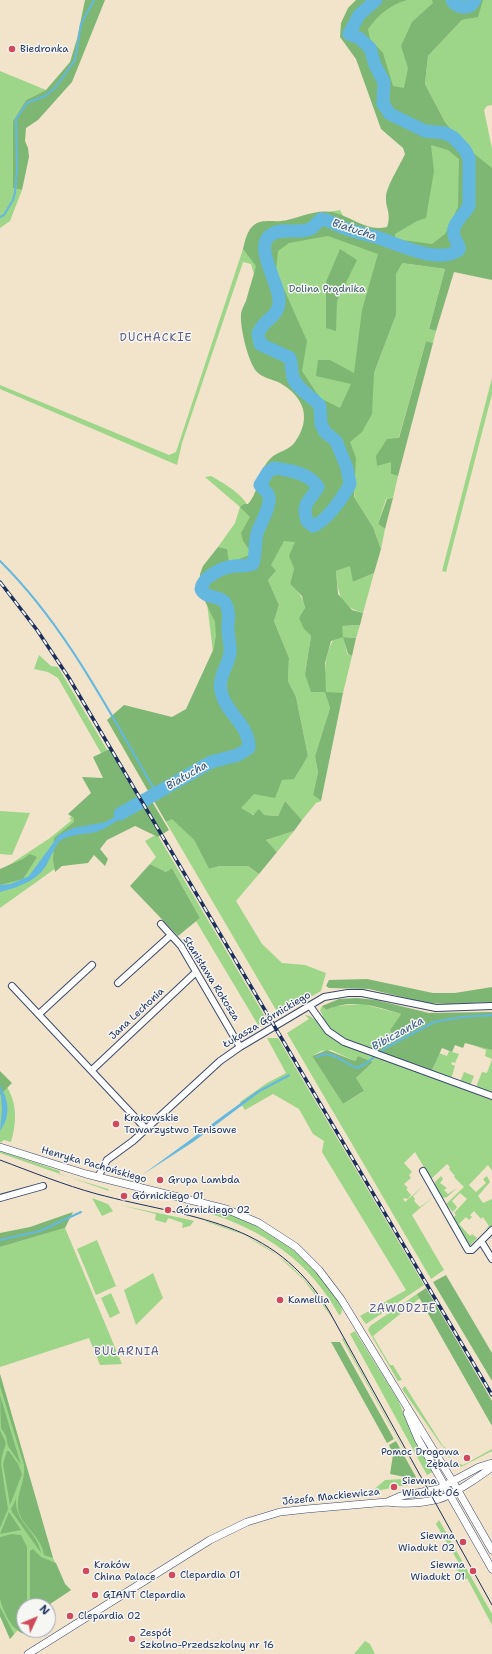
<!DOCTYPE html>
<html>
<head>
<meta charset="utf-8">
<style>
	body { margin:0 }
	#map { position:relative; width:492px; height:1654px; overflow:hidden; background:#f2e3cb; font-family:"Shantell Sans",sans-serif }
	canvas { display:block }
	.north { position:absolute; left:16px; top:1598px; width:40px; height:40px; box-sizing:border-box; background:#f6f6f2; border:1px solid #9ea6b7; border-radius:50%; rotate:46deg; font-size:11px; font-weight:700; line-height:16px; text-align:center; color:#1b2f5e }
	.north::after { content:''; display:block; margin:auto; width:14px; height:18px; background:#d1495b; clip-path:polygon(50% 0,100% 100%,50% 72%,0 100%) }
</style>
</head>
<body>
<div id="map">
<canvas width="492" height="1654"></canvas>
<div class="north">N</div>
</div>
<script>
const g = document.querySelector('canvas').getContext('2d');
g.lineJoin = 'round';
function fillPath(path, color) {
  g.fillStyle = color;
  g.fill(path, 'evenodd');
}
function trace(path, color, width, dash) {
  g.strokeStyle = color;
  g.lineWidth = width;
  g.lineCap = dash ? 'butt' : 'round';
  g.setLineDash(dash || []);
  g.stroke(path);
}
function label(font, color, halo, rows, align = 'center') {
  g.font = font + ' "Shantell Sans",sans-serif';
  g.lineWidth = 3;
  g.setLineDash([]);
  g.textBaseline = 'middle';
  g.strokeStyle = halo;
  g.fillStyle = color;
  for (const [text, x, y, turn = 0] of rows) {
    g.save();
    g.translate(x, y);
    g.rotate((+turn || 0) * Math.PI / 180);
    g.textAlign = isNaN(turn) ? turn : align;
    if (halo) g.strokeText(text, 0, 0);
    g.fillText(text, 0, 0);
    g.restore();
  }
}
const green = new Path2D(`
	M367,0H492V105L487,106L484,110L492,149V265L402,263L445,269L429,329L436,331L433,343L426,341L392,462L391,474L398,476L393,498L386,499L378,524L385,529L381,549L373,527L354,497L355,472L353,582L374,573L363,613C339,606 338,593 336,571L349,566L294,568L290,584C308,601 305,605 304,629L311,636L305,674L325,692C325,662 324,651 342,626L360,625L356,638L344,637L347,654L352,656L343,693H326L330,708L315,756L318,772L313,795L321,801L316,803L302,820L285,801L278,816L240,813L186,720L213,652L207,603L227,549L218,547L235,523L240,507L205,477L211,476C225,484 251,498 251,517C250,524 245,534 243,541L251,551L290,463L316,424L265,311L251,264L243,262L182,443L177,465L0,389V385L169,455L176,452L243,249L247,254L315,214L340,210L349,228L390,235L418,133L369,91ZM478,17L462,20L428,56L425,84L445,122L454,134L406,107L427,54L460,20ZM396,287V315L374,373ZM276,571L268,580L279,605L274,621L289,658L288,681L296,697L308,756L303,764L264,575Z
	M0,71L46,90L26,100L13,121V188L22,190L10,221L0,228Z
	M492,378V394L446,572L442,571Z
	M39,655L51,666L58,667L135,797L128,800L58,678L48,672L34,669Z
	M87,800L63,863L0,908V871L50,838L72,820L69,819Z
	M0,811L30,813L12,855L0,854Z
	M172,818L194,840L209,869L220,866H248L259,874L236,901L262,944L282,963L305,965L326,973L321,991L279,1015L166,822Z
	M294,831L277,852L266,840Z
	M157,834L267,1020L258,1025L196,921L200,918L172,868L166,872L150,864L156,857L145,841Z
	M363,1004L401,1014L390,1030L394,1037L372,1050C351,1044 334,1036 321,1018L323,1016L320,1010L322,1006L326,1010L335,1006Z
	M305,1015C316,1015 332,1038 342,1044L492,1100V1171L488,1165L469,1185L476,1192L486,1183L483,1179L487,1176L490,1182L478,1196L483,1203L492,1199V1226L485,1230L489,1226L483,1217L481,1219L474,1211L470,1215L472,1217L469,1220L466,1217L459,1224L470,1236L472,1234L477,1238L469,1247L452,1219L456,1215L454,1213L467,1199L460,1193L452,1201L457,1207L453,1212L446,1204L464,1187L454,1177L455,1176L449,1169L450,1167L447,1164L431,1179L415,1152L404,1163L412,1172L409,1175L411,1178L404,1184L408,1188L406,1189L411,1195L408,1199L403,1198L405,1202L423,1186L413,1196L415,1199L414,1201L420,1207L432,1198L412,1215L444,1270L431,1279L287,1033L309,1019ZM331,1050L355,1061L358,1056L373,1062L356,1078L363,1092L343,1104L312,1056L321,1051Z
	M267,1038H278L424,1285L366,1324L360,1316L406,1290L322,1152L324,1141L313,1134L299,1109L273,1094L245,1110L240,1102L267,1083L286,1073Z
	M465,1042L492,1050V1094L476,1087L482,1072L487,1073L492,1059L485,1056L486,1050Z
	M449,1051L459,1054L455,1063L452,1062L451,1064L455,1066L451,1079L382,1055L432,1070L439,1053L447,1056Z
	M464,1072L474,1076L470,1086L460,1082Z
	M0,1078C17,1096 18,1119 11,1142L4,1140L0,1143Z
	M0,1151L60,1171L59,1174L108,1189L109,1191L0,1153Z
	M441,1176L443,1179L440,1183L447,1188L444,1190L448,1194L457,1188L447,1197L443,1198L435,1187V1182Z
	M92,1198L108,1204L113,1211L102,1216Z
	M120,1205L186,1219L194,1221L190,1226L182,1228L183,1223L168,1218L166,1223L155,1220L156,1214Z
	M211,1209C260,1222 306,1251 334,1295C338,1300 344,1307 341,1314L339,1315C310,1262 262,1228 204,1212Z
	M202,1220C259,1234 304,1268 333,1319L304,1280L277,1255L244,1235Z
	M65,1228L122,1364L100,1365L89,1338L0,1367V1247Z
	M97,1240L116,1286L96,1295L77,1249Z
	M153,1273L163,1298L136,1325L124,1290Z
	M111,1293L120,1313L110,1318L101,1298Z
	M417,1294L420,1298L373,1336L390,1365H393L402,1380L398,1381L368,1330L370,1326Z
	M355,1331L398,1400L414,1438L434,1471L427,1475L350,1334Z
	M343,1338L420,1479L342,1339Z
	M0,1374L53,1558L65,1584L71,1590L47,1606H24V1623L10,1639L0,1616Z
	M405,1386L453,1462L463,1465L492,1449V1451L459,1468L455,1467L446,1452L447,1451L444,1446H442L402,1389Z
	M403,1479L407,1481L409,1485L391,1487V1488L371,1492L385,1480Z
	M439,1520L492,1614V1625L467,1578L463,1581L455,1566L459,1563L436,1524Z
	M365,1641L370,1644L375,1654H354Z`);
const forest = new Path2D(`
	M85,0H105L72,82L38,120L26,128L25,141L28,148L29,157L22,190L13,188V121L26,100L46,90L70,62L77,39Z
	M356,0H407C390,5 379,14 368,29L370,39L383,53L393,86L404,88L408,68L401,46L412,22L433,3L432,0H483L478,17L462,20L428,56L425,84L445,122L463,145L492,168V280L454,272L436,331L429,329L445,269L402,263L396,274V315L374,373L372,414L362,432L350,442L356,458L354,497L373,527L381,549L374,573L353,582L350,566L336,571L338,594L352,610L363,613L360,625L342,626L343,637L356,638L352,656L348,654L343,637L331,641L325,663L326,692L343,693L321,801L313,795L318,772L315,756L330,708L325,692H311L305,674L311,636L304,629L299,618L305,608L302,596L290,584L294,568L289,556L295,542L284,541L271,565L276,571L268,580L279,605L274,621L289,658L288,681L296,697L308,756L294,779L282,780L275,798L254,794L241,808L253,815L259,809L264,815L278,816L285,801L302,820L294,831L266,840L277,852L259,874L248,866H220L209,869L194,840L172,819L166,822L107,720L124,705L172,717L186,709L214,648L216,636L215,622L201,593L200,574L203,566L218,547L227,549L229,563L252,554L243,541L241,533L250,517L240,507L244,504H248C260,491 257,472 270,459C277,451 289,451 295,442C312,418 304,397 280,383C272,379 262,378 256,371C248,361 240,328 241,315C241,311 244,305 246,301C249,289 253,278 256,266L243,249C245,241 247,230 254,225C262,219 272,222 281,221C298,219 314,209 332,212C351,216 366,232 387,227C392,213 385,209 386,195C388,184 400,165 405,154L403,148L381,129L356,59L340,37L341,23L348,8ZM431,145L448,150L459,159L458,207L445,234L432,244L395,239V234L417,221L426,218L434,171ZM328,236L378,254L362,310L354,373L330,360H318L316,376L351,384L340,408L320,398L302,371L307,341L276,271L278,251L289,243Z
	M340,249L357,260L337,301L336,331L326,328V282Z
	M426,341L433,343L398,476L391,474V462L377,466L376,456L387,439L399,438Z
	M393,498L385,529L378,524L387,499Z
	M112,748L140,796L147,793L169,830L158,837L135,826L107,840L100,849L108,859L105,866L94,855L88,863L62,866L55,872L53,859L54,838L74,822V818L68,814L91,793L82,777L103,778L93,757Z
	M30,854L37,857L23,879L0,885V869L23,859Z
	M150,864L166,872L172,868L200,918L178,936L130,886Z
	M367,979L433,993H455L492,987V1002L449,1004L427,1003L369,989L329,988L326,986L329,980Z
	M357,998L376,1000L429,1013L492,1012V1050L465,1043L463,1048L455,1045L452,1052L442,1048L432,1070L372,1050L394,1038L390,1030L401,1014C377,1006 350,998 326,1010L322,1006L339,999Z
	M327,1050L355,1061L358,1056L373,1062L356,1078L364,1091L343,1104L312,1056Z
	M0,1071L12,1083L0,1095Z
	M73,1212L65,1228L0,1247V1233L30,1227Z
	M446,1275L492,1353V1381L433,1282Z
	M426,1288L492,1401V1426L417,1294Z
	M331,1342H340L394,1439L387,1443Z
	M0,1374L53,1558L44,1555C41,1535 21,1526 18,1509C16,1494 26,1480 24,1465L0,1386Z
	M0,1395L21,1465L8,1446L6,1436L1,1428Z
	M0,1430L6,1443L2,1456L1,1464L8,1509L0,1528Z
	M396,1441L416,1477L415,1479L390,1474L393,1455L389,1445Z
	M7,1451H9L18,1464L22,1474L10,1505L3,1464Z
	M16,1499C14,1522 38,1532 41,1553L12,1512L11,1509Z
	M9,1512L21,1530L0,1534Z
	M12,1534L21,1535L27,1547V1606H24V1630H26V1634C13,1633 3,1611 0,1599C0,1586 0,1552 0,1537Z
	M33,1549L41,1557L56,1563L65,1584L71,1590L47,1606H30V1551Z
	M0,1607L14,1634L10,1639L0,1616Z`);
const water = new Path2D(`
	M135,804L139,809C125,814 113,825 99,831C88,835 70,833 60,841C54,847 52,855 48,862C39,881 18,887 0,892V885L11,884L29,876L59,835L73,828L106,822Z
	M289,1074L290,1076L260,1092L193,1142L142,1175L257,1091Z
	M0,1085C9,1101 11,1116 0,1131L2,1109Z`);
const stream = new Path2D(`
	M0,217L4,215L13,200L15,193L17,169L16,119L27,103L45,96L55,88L75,60L81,24L94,0
	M0,561C67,627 110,714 157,794
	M317,1057C330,1048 344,1063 357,1068L365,1064L387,1047L434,1022L462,1017L492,1015
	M0,1240L40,1231L81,1212`);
const river = new Path2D(`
	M452,0C456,7 463,8 470,6L475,0
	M120,814L211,762L238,755L249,748C250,725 225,713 221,691C218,676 228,667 230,653C231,644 227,634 228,625C228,616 230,617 227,607C224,594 205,600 201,589C202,577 223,567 234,566C240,565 247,567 253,564C256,554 255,540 257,533C260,525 271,506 269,497C269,493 263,489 260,485L268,472L274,468C289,470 309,473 318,487C310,502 301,502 307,521L313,526C326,522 344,496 350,484L347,468L336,441L325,432L321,424L320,406C312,396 297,390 293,377C291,371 292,365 290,358L260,344L258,333L260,330C266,318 277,318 279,303C281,283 251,246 272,234C284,227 301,235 312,228C315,225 318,222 321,219C330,220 336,225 344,228C357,233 370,235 382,239C402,246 439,264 459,250V246C446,226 459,222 469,206V158L465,150L454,138L445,133L425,131L390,114L383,104L384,82L375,65L370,48L359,38L349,34L359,15L376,0`);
const minor = new Path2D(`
	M161,924L181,946L240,1047
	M118,983L171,935
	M12,986L146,1129
	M310,1006L328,1031L344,1042L492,1096
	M39,1014L92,965
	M92,1070L196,972
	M423,1171L468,1250H472L492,1230
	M98,1177L107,1160L133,1141L220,1061L240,1047L324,997L348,993H362L436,1008L492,1006
	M0,1198L43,1186
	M481,1241L492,1259`);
const tertiary = new Path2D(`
	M0,1147L86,1174L226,1209L259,1223L296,1247L319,1270L341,1299L453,1482L492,1550
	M407,1413L418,1439L492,1569
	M387,1502L401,1496L438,1489L479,1467L492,1463
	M28,1654L210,1540L247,1522L280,1512L307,1509L387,1502C403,1504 423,1503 439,1499C451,1496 482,1475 492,1467`);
const tram = new Path2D(`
	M0,1160C32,1172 64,1185 97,1194C191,1219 273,1218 329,1311L492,1605`);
const rail = new Path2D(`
	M0,582L37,630L69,678L492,1395`);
const markers = [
	[12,49,4,"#d1495b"],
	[116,1124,4,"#d1495b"],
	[160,1180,4,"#d1495b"],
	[124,1196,4,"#d1495b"],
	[168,1210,4,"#d1495b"],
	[280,1300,4,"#d1495b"],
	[467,1458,4,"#d1495b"],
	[394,1487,4,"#d1495b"],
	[463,1542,4,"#d1495b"],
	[86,1571,4,"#d1495b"],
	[473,1571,4,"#d1495b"],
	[172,1575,4,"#d1495b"],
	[95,1595,4,"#d1495b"],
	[70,1616,4,"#d1495b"],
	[132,1639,4,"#d1495b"]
];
const poiNames = [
	["Biedronka",20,49],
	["Krakowskie",124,1118],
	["Towarzystwo Tenisowe",124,1130],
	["Grupa Lambda",168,1180],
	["Górnickiego 01",132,1196],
	["Górnickiego 02",176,1210],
	["Kamellia",288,1300],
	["Pomoc Drogowa",459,1452,"right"],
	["Zębala",459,1464,"right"],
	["Siewna",402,1481],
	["Wiadukt 06",402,1493],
	["Siewna",455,1536,"right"],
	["Wiadukt 02",455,1548,"right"],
	["Kraków",94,1565],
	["China Palace",94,1577],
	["Siewna",465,1565,"right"],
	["Wiadukt 01",465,1577,"right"],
	["Clepardia 01",180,1575],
	["GIANT Clepardia",103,1595],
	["Clepardia 02",78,1616],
	["Zespół",140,1633],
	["Szkolno-Przedszkolny nr 16",140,1645]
];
const parkNames = [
	["Dolina Prądnika",327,289]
];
const streetNames = [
	["Stanisława Rokosza",211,979,58],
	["Jana Lechonia",137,1014,-43],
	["Łukasza Górnickiego",267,1020,-31],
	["Henryka Pachońskiego",94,1165,16],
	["Józefa Mackiewicza",331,1497,-6]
];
const waterNames = [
	["Białucha",354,230,18],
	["Białucha",187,776,-30],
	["Bibiczanka",398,1034,-29]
];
const neighbourhoodNames = [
	["DUCHACKIE",156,338],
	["ZAWODZIE",403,1309],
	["BULARNIA",127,1352]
];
fillPath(green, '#9dd688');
fillPath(forest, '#7eb774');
fillPath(water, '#64b8e0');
trace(stream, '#64b8e0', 2);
trace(river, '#64b8e0', 13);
trace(minor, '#3b4a6e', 8);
trace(tertiary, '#3b4a6e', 8);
trace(minor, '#fff', 6);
trace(tertiary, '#fff', 7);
trace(tram, '#1b2f5e', 1);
trace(rail, '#1b2f5e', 3.5);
trace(rail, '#f6f6f2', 2, [6]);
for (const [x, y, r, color] of markers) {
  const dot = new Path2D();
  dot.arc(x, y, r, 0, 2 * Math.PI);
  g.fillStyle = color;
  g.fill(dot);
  trace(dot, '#f6f6f2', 1.5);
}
label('10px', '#1b2f5e', '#f6f6f2', poiNames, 'left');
label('10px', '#3c5968', '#f6f6f2', parkNames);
label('10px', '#1b2f5e', '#f6f6f2', streetNames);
label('italic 11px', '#315885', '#f6f6f2', waterNames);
g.letterSpacing = '1px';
label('11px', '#5b5783', '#f6f6f2', neighbourhoodNames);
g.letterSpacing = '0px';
</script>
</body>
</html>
